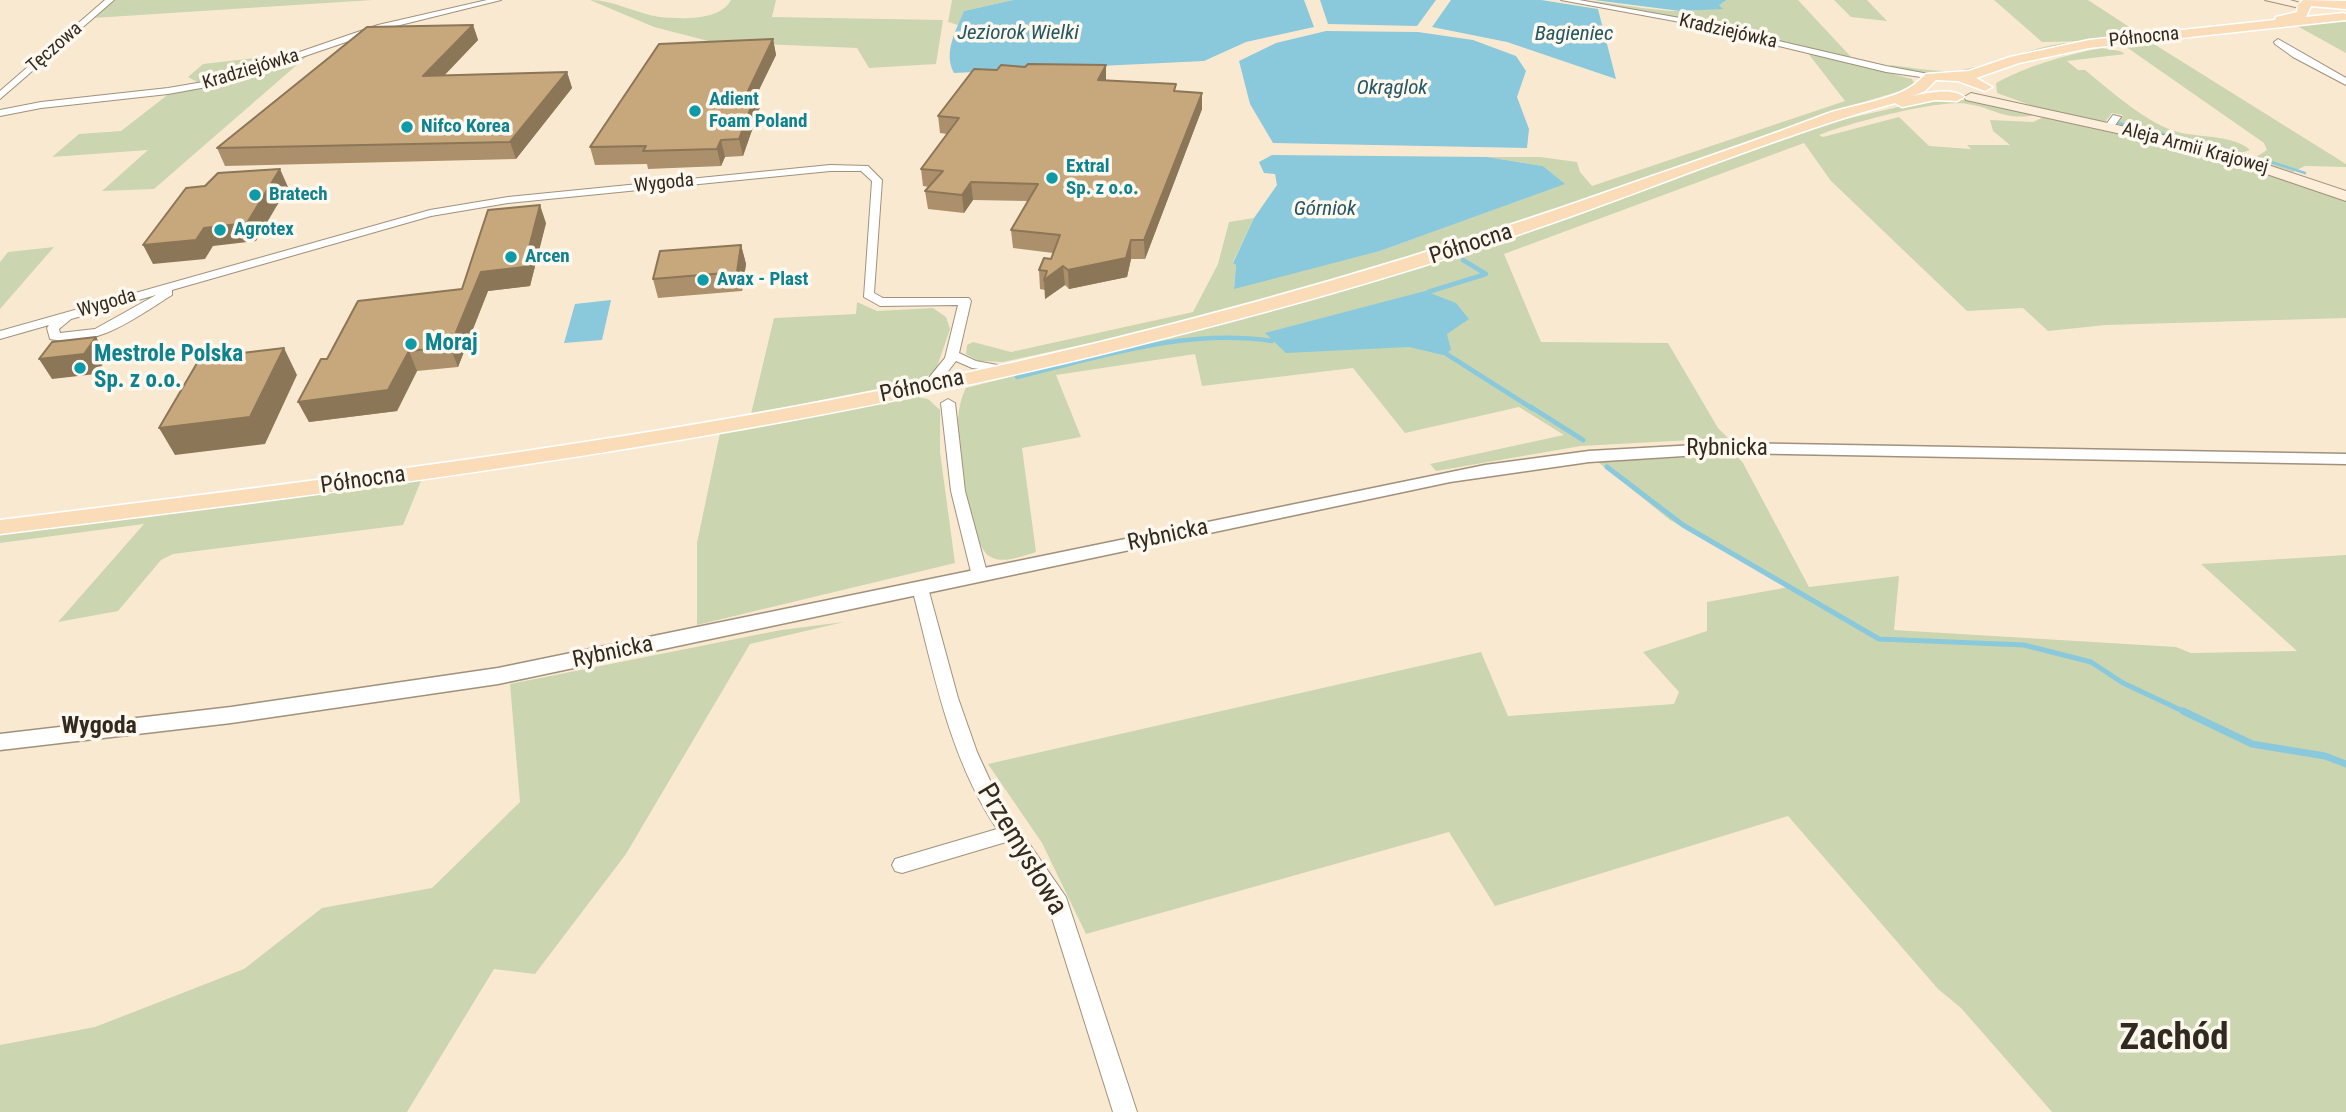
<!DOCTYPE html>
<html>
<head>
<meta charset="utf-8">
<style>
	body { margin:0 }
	canvas { display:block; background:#fae9d1 }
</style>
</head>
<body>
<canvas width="2346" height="1112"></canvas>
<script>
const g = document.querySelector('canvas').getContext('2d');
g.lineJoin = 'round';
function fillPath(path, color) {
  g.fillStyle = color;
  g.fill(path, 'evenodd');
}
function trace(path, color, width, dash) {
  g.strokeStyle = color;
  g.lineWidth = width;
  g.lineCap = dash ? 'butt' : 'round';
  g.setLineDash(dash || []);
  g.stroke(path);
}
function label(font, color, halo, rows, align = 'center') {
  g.font = font + ' "Roboto Condensed",sans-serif';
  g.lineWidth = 7;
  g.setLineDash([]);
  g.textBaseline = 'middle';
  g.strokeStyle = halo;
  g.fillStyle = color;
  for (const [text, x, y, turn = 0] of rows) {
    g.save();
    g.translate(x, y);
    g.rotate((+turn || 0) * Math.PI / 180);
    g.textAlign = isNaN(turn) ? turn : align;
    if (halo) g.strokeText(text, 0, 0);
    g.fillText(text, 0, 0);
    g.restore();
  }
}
const green = new Path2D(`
	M115,0H373L93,18Z
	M590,0C614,0 637,14 660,17C682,19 720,21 731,0H776L772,17L943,20L936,64L869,68L857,48L712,42L654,27Z
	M952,0H1013L964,11L958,25L948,22Z
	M1575,0C1617,0 1692,25 1727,0H1798L1852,58Z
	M1834,0H1867L1887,21L1851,17Z
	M1994,0H2088L2134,30H2183L2090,41L2042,42Z
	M2328,21L2346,22V53L2299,27L2292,26Z
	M2149,41L2346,164V167L2305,166L2293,172L2257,161L2256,157L2267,150L2264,143L2122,44Z
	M2065,43H2073L1966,71L1924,73L1891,68V65C1915,68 1942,74 1966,69C2000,63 2031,47 2065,43Z
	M2101,48L2120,51L2125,54L2067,61L2078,70H2085C2111,91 2149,126 2182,133C2201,137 2236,136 2250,150L2237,154L2119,125L2116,123L2123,115L2112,113L2105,122L2041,109L1997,93L1996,83C2027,66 2062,56 2101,48Z
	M320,51L306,57L154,189L102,191L148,150L52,157L79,134L121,131L170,93L232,81Z
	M1807,52L1912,79L1914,83L1907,89L1840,109L1450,248L1195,320L1003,362L979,361L966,354L967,345L973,342L1011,352L1193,312L1218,264L1229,222L1254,218L1233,262L1236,265L1234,288L1380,251L1564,184L1543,166L1487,157H1540L1577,162L1580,172L1592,186L1845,101Z
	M299,53L230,78L199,83L188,77L203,64Z
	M1949,99L1980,100L2036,115C2003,121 1995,108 1967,104C1938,99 1847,124 1819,135L1823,137L1899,117L1929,146L1971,149L1967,145H2010L1993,131L1990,120L2033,122L2044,117L2255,166L2346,202V318L2106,325L2048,331L2023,308L1967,311L1831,181L1804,143L1504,254L1541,342L1668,343L1718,428L1728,438L1581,446L1436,471L1430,464L1564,435L1519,407L1405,433L1353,368L1202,386L1195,354L1056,375L1081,437L1022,448L1036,552C1022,556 1002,565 989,556C972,544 960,468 958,446C956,430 958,402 966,388L1245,317L1484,247L1824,124L1924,101Z
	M54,247L0,309V262L8,252Z
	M857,302L877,311L933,308L946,317L950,329L935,373L907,383L751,414L774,318L856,314Z
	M913,396L928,399L940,410V452L955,563L697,625V543L720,433Z
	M1736,455L1743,463L1809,587L1899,576L1894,630L2176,647L2191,653L2297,651L2201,564L2346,555V1112H2052L1961,1008L1938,989L1788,816L1495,906L1449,832L1086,934L1042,843L988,764L1481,652L1508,716L1674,704L1679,692L1643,652L1707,631V602L1789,587L1670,520L1598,462Z
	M420,478L421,481L403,525L173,554L161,560L118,611L58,622L144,524L0,543V533Z
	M844,622L750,644L626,854L535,974L494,969L407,1112H0V1045L95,1027L244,969L322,908L432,888L520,802L510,684L781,630Z`);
const water = new Path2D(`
	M1013,0H1304L1314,27L1246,42L1204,61L954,73C943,53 956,30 964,11Z
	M1320,0H1436L1417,26L1328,24Z
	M1451,0H1541L1598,9L1616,79L1507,42L1432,27Z
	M1594,0H1727L1719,5L1723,9L1680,11Z
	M1326,31L1418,32L1473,40L1516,56L1526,71L1517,97L1529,129L1527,148L1273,143L1250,104L1239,61L1276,43Z
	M1272,155L1487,157L1543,166L1565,184L1380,251L1234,289L1236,265L1233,263L1254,218L1277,185L1275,174L1264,173L1259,162Z
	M1425,291L1456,303L1469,319L1447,334L1451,350L1443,355L1409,347L1286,353L1265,333Z
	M611,300L602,340L564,343L575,304Z`);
const streamFar3 = new Path2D(`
	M2119,123L2237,152
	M2271,162L2305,173`);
const streamFar2 = new Path2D(`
	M1428,292L1486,274L1463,260
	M1445,353L1533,409
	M1017,377C1101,357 1185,328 1272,341`);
const streamFar1 = new Path2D(`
	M1531,407L1583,440
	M1607,467L1683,525L1879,639L2024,645L2091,662L2123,683L2187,713`);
const stream = new Path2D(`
	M2183,711L2252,744L2325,756L2346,764`);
const minor = new Path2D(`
	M105,0H114L0,99V91Z
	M487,0H501L384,29L223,84L168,94L41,108L0,116V110L41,102L168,88L221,79L378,25Z
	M1561,0H1579L1680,18L1886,66L1939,76L1935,79L1886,72L1680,22Z
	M2278,39L2346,78V85L2293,57L2275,44L2274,42Z
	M2113,115L2121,117L2113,128H2107L2105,126Z
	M830,165L868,166L882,180L874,293L883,298H969L971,301L959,353L976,361L1008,367V373L972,368L956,361L935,388H925L923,385L945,358L958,305L880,306L864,297L872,181L861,171H830L508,203L431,216L172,290V295C135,318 96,349 50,339L47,328L49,325L0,339V331L430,210L508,197ZM156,295L95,329L60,333L59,329L71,319Z
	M948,399L955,403L965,491L988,576L980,581L972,576L951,491L941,403Z
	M920,583L928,588L958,698L977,752L999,800L1066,897L1137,1112H1113L1046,899L1006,842L902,873L895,871L892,865L895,859L997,829C949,758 933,669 912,588Z`);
const tertiary = new Path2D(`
	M1731,443L2346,454V464L1731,453L1589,462L1450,482L498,684L231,723L0,750V734L231,707L498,668L1485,465L1589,451Z`);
const secondary = new Path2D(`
	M2265,0H2290L2310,6L2304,9Z
	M1971,93L2208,145L2346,191V201L2199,151L1966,100L1964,97Z`);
const primary = new Path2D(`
	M2303,0L2346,1V9L2311,6L2306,17L2343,13L2346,14V20L2089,48L2019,63L1976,78L1992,87L1985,91L1958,81L1936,80L1925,91L1913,96C1928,93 1952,87 1964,97L1957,101L1935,100L1902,107L1895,103L1860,113C1756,145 1655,187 1552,223C1425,268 1296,305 1165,338C784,437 391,486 0,534V520C340,478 681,437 1016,362C1227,314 1434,254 1638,181C1701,159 1764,138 1826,114C1851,105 1890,101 1912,86C1917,83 1921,78 1926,74L1969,71L2010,57L2089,40L2275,20L2276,17L2297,12L2298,5Z`);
const wall = new Path2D(`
	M473,25L478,40L444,76L567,72L572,88L516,159L225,166L217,148Z
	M773,39L776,55L757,94L760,107L743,156L725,157L721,166L648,169L647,164L595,165L590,147Z
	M1106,65V80L1176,91L1202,109L1145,259H1131L1127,277L1069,289L1065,285L1045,299V290L1040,289L1039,270L1051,259L1053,253L1013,248L1011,230L1028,201L973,200L964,213L928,209L925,191L929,187L923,186L921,169L947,134L940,133L938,116L997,70L1025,67Z
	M546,223L530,286L488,291L458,367L417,371L397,411L309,422L298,402L327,359L462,289Z
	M741,245L746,264L742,291L658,298L653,279Z`);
const shadedWall = new Path2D(`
	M473,25L478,40L428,92L423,76Z
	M773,39L776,55L757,94L760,107L743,156L739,139L748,91Z
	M1106,65V81L1098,80Z
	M567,72L572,88L516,159L510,142Z
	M1202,93V109L1145,259L1144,240Z
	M721,140L725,157L721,166L717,149Z
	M280,169L288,187L256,241L213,246L205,259L153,264L143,245L204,228Z
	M971,182L973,200L964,213L962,195Z
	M540,205L546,223L530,286L488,291L458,367L450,347L481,272Z
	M1131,240V259L1127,277L1069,289L1068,270Z
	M741,245L746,264L742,291L737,272Z
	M1063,266L1065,285L1045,299L1044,280Z
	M96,337L108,357L96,374L52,379L39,359Z
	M284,348L297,375L265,444L175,455L159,428Z
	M409,351L417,371L397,411L309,422L298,402Z`);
const building = new Path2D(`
	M473,25L423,76L567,72L510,142L217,148L367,27Z
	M773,39L748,91H757L739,139L721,140L717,149L643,151L646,146L590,147L659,44Z
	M1028,64L1106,65L1098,80L1176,84L1174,91L1202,93L1144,240H1131L1126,258L1068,270L1063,266L1044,280L1047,271L1039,270L1044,258L1051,259L1060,235L1011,230L1038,184L971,182L962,195L925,191L943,171L921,169L959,118L938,116L974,69L997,70L1001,65L1025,67Z
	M280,169L247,223L204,228L196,240L143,245L186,188L205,186L218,173Z
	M540,205L524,267L481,272L450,347L409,351L388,390L298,402L321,359H327L358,301L462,289L488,210Z
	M741,245L737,272L653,279L660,251Z
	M96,337L84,354L39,359L52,342Z
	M284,348L250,417L159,428L200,358Z`);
const markers = [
	[695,111,7,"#0f9aa8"],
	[407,127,7,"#0f9aa8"],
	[1052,178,7,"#0f9aa8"],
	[255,195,7,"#0f9aa8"],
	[220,230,7,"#0f9aa8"],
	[511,257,7,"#0f9aa8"],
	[703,280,7,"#0f9aa8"],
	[411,344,7,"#0f9aa8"],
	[80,368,7,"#0f9aa8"]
];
const farStreetnames = [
	["Kradziejówka",1728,32,13],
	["Północna",2144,38,-6],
	["Tęczowa",55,48,-41],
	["Kradziejówka",251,70,-17],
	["Aleja Armii Krajowej",2195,149,15],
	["Wygoda",664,184,-6],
	["Wygoda",107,304,-16]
];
const farCulturenames = [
	["Adient",709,100],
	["Foam Poland",709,122],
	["Nifco Korea",421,127],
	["Extral",1066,167],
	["Sp. z o.o.",1066,189],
	["Bratech",269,195],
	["Agrotex",234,230],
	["Arcen",525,257],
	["Avax - Plast",717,280]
];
const farWaternames = [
	["Jeziorok Wielki",1018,34],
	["Bagieniec",1574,35],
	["Okrąglok",1392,89],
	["Górniok",1325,210]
];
const streetNames = [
	["Północna",1471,245,-18],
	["Północna",922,387,-12],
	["Rybnicka",1727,449],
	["Północna",363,481,-8],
	["Rybnicka",1168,536,-12],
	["Rybnicka",613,653,-12]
];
const cultureNames = [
	["Moraj",425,344],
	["Mestrole Polska",94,355],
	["Sp. z o.o.",94,381]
];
const neighbourhoodNames = [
	["Wygoda",99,727]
];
const nearStreetnames = [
	["Przemysłowa",1021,850,59]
];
const nearDistrictnames = [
	["Zachód",2174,1040]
];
fillPath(green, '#cbd6b0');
fillPath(water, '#8ac9db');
trace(streamFar3, '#8ac9db', 2.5);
trace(streamFar2, '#8ac9db', 4.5);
trace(streamFar1, '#8ac9db', 5);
trace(stream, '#8ac9db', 7);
trace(minor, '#a1917b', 2);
trace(tertiary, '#a1917b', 3);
trace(secondary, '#a1917b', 2);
trace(primary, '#fff', 3);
fillPath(minor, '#fff');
fillPath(tertiary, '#fff');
fillPath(secondary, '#fdeedc');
fillPath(primary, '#fbdcb9');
fillPath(wall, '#ab906b');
fillPath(shadedWall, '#8b7657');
fillPath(building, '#c7a87c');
trace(building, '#8b7657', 2);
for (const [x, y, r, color] of markers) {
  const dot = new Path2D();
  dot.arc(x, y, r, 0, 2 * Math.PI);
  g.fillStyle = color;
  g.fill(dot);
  trace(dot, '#fff8ee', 2.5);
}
label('19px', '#312a21', '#fff8ee', farStreetnames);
label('bold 19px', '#0d838f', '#fff8ee', farCulturenames, 'left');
label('italic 21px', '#225764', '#fff8ee', farWaternames);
label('23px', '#312a21', '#fff8ee', streetNames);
label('bold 23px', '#0d838f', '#fff8ee', cultureNames, 'left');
label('bold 24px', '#312a21', '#fff8ee', neighbourhoodNames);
label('28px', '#312a21', '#fff8ee', nearStreetnames);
label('bold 37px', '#312a21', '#fff8ee', nearDistrictnames);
</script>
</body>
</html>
